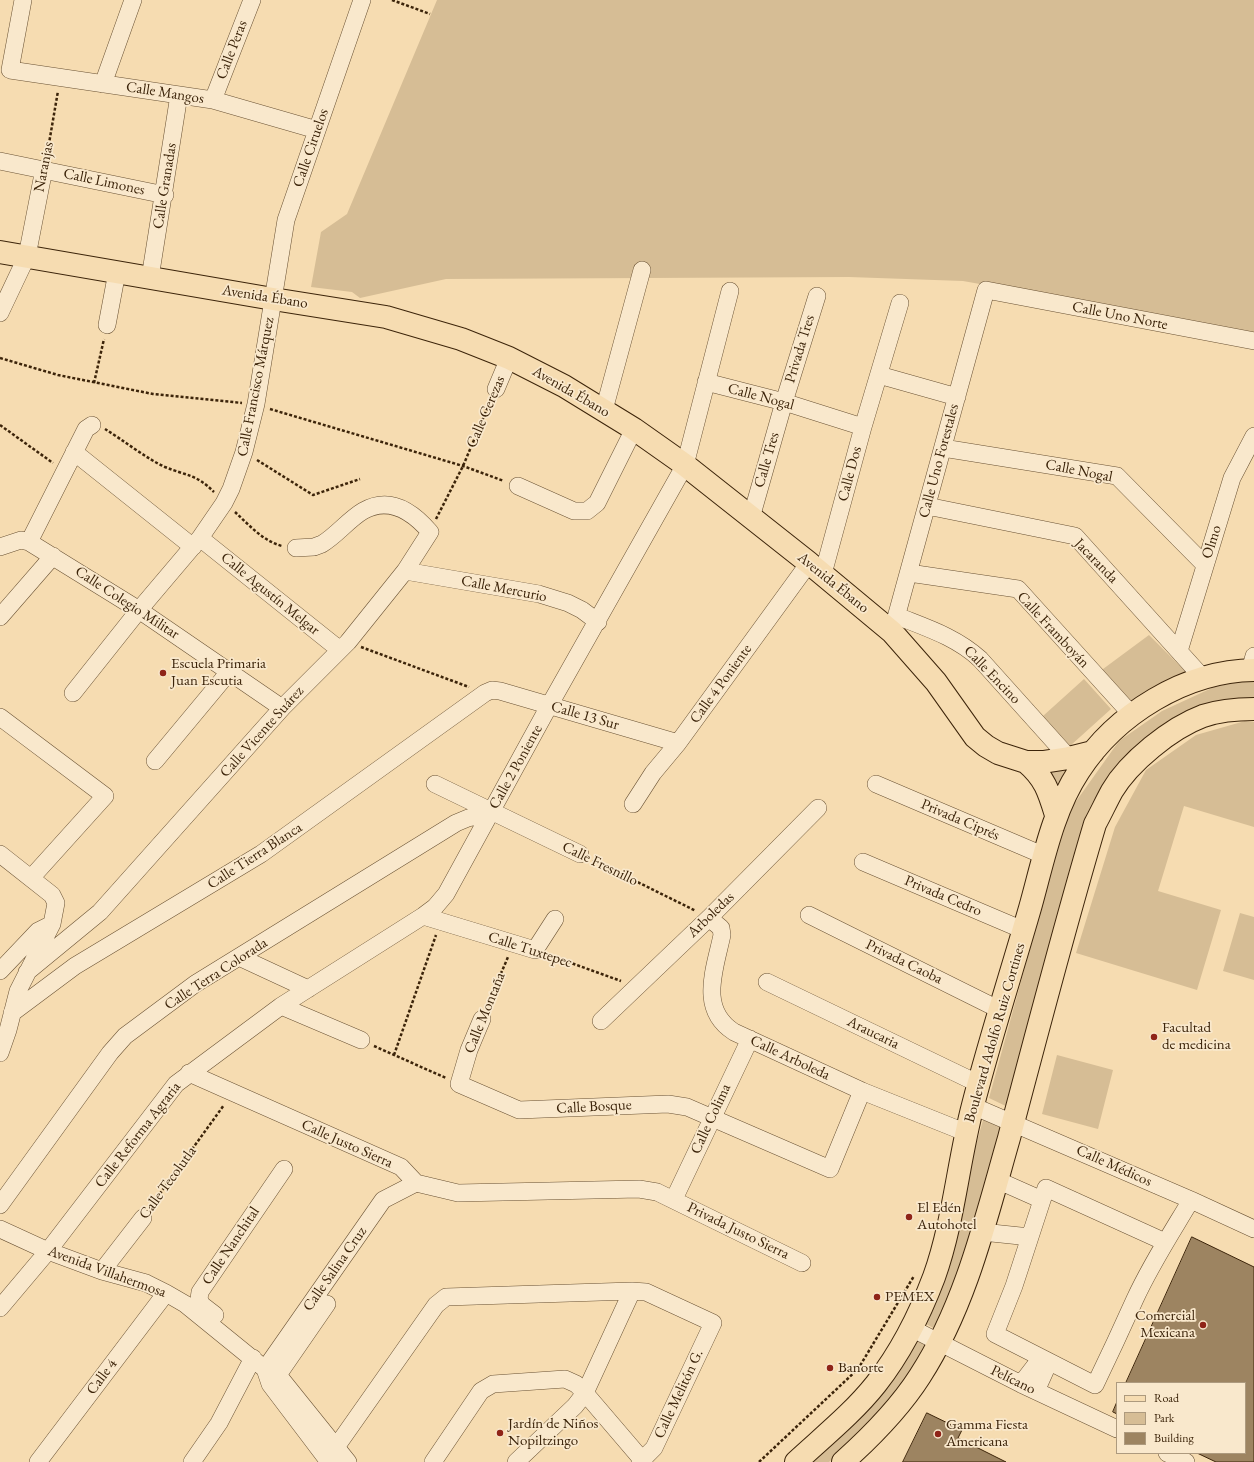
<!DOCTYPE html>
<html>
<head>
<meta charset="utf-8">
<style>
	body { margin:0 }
	#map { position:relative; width:1254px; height:1462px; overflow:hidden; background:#f6dcb1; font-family:"EB Garamond",serif }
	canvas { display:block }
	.legend { position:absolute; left:1116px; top:1382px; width:130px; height:72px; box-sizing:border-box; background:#f9e8cc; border:1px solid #ad9a7e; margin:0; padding:5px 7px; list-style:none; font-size:12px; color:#3c240a }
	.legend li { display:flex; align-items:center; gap:8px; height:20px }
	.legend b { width:20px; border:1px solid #ad9a7e }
</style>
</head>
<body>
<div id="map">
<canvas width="1254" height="1462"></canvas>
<ul class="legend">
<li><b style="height:5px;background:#f6dcb1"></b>Road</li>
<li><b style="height:11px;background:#d6bd95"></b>Park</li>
<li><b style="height:11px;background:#9d8461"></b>Building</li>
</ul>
</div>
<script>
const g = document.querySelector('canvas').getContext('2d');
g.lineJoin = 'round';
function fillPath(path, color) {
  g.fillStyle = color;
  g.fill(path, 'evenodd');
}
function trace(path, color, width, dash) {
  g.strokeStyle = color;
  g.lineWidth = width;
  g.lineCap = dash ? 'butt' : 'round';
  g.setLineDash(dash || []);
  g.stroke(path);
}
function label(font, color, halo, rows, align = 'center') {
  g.font = font + ' "EB Garamond",serif';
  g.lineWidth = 3.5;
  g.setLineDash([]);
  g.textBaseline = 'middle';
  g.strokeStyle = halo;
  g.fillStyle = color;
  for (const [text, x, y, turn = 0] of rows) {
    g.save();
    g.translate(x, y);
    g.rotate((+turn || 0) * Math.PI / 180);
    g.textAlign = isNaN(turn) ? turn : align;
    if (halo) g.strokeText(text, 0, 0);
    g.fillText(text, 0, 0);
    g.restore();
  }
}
const green = new Path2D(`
	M437,0H1254V333L963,281L849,277L446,279L360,298L352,292L311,287L321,232L347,214Z
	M1149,635L1191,677L1128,708L1099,672Z
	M1084,679L1111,709L1070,746L1043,716Z
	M1254,679V701L1162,731L1091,822L1012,1109L989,1098L1067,814L1119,741L1162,711L1214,687Z
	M1245,721L1254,722V827L1184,806L1158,891L1221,910L1197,990L1076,953L1115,827L1146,770L1196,735Z
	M1083,760L1054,787L1040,765Z
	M1240,913L1254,917V980L1223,971Z
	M1057,1055L1113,1070L1098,1129L1042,1114Z
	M984,1117L1007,1127L964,1275L937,1330L919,1320L940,1268Z
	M913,1336L933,1349L888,1407L829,1462H803Z`);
const building = new Path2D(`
	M1192,1237L1254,1267V1462H1216L1197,1453H1245V1383H1126Z
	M1117,1402V1414L1113,1412Z
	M927,1413L962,1430L958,1438L1006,1462H903Z`);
const path = new Path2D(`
	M392,0L430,14
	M47,155L58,91
	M0,358L58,375L153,394L242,403
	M94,383L104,339
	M270,409L463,466L504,481
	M0,425L53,463
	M105,429C123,440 147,459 165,467C187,476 196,474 214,492
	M257,460L313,495L360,479
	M235,512C249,525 263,541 282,546
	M436,519L463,466L490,402
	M361,647L469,687
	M593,860L696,911
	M549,955L621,981
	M487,1006L508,957
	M374,1046L446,1078
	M394,1055L436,935
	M151,1206L224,1105
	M759,1462L858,1369L914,1276`);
const minor = new Path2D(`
	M23,0L10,70L213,100L317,130
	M103,84L133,0
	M213,100L252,0
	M0,161L165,195
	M150,278L179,95
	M0,313L27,256L44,169
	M107,325L117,272
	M879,375L957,397
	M706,382L784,402L863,427
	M496,389L509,358
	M604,410L642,270
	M943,448L1117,476L1204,564
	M74,452L193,547
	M518,486L574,511H587L597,503L634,429
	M927,506L1075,536L1203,678
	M751,518L784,402L817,296
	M200,538L340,650
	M29,542L86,429L92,425
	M0,547L21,540L29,542L139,610L282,708
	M405,571L539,594L568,603L582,610L598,622
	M909,573L1018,589L1132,715
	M823,574L863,427L900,303
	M897,616C927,628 956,637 980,659L1069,758
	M0,617L53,556
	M892,632L986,290L1254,341
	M1179,651L1232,478L1254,436
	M1250,670L1254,656
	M73,693L139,610L200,538L224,503L231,489L244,452L256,404L286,220L362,0
	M0,717L105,796L31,878
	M155,761L229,672
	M435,784L580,854
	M876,784L1045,856
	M633,804L653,773L678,743L809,563
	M0,854L52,895L56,903L52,924L18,991L8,1030L0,1053
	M863,862L1023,930
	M809,915L1000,1010
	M423,916L535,950L555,919
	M709,918L721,928L722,935C715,969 698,1009 734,1032L862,1091L967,1133
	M239,957L308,989
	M0,971L38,931L50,925
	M27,972L100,912L282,708L348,642L405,571L430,532C412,511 389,496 363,511C348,520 337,535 322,544L314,547L296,548
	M767,982L979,1084
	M281,1006L361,1040
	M12,1013L75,966L261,854L485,693L492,690L500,691L678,743
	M482,1019L469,1050L459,1084L519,1110L668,1104L687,1107L830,1169L862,1091
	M601,1021L709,918L818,808
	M189,1073L401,1167L416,1183L458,1193L639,1189L657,1192L802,1263
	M973,1106L1191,1200L1254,1229
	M997,1180L1042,1200
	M674,1199L750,1039
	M0,1205L110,1053L125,1036L195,984L456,823L468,818L491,813
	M0,1229L48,1251L102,1271L146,1283L166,1293L185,1304L265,1369L278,1375L348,1462
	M982,1232L1030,1237
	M1165,1242L1046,1188L1014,1286L995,1334L1095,1385C1109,1356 1122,1328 1135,1299C1151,1264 1172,1232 1191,1200
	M102,1271L143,1218
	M0,1308L48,1251L176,1084L281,1006L423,916L435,907L446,894L549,706L685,465L730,291
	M215,1315L202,1305L199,1299L200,1292L284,1169
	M911,1328L1021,1384L1117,1429
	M265,1369L383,1200L416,1183
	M265,1369L270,1384L329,1462
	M278,1375L327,1304
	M1021,1384L1041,1358
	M1036,1391L1049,1362
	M1167,1453L1186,1462
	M327,1460L436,1305L446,1297L632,1291L646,1292L713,1323L654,1448L640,1462
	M38,1462L166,1293
	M192,1462L219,1423L253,1358
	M433,1462L481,1391L493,1384L565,1379L576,1384L585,1393L644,1462
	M516,1462L575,1406L585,1393L632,1291`);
const major = new Path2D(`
	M0,252L273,299L386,317L461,339L509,358L564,386L634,429L685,465L809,563L892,632L936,682L975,737L986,746L998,753L1026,762H1043L1069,758L1093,752
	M1026,762C1045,778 1049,792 1056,815
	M796,1462C823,1437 853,1413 876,1384C901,1352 920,1314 934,1277C954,1221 958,1162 973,1105C990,1039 1011,974 1030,908C1043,862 1052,812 1079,771C1116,714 1185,671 1254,670
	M843,1462C872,1436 899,1409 920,1376C966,1305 986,1218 1009,1138C1037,1033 1064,928 1095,824C1101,813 1106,802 1112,791C1129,762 1171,728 1203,716C1218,711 1238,709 1254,709`);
const markers = [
	[163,673,4,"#8f2418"],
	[1154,1037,4,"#8f2418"],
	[909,1217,4,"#8f2418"],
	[877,1297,4,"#8f2418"],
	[1203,1325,4,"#8f2418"],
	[830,1368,4,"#8f2418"],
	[500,1433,4,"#8f2418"],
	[938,1434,4,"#8f2418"]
];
const streetNames = [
	["Calle Peras",232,50,-69],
	["Calle Mangos",165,93,9],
	["Calle Ciruelos",311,148,-71],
	["Naranjas",44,167,-79],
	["Calle Limones",104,182,12],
	["Calle Granadas",165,186,-81],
	["Avenida Ébano",265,297,9],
	["Calle Uno Norte",1120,316,11],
	["Privada Tres",800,349,-73],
	["Calle Francisco Márquez",256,387,-79],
	["Avenida Ébano",571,392,30],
	["Calle Nogal",761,397,15],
	["Calle Cerezas",486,412,-67],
	["Calle Tres",767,460,-74],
	["Calle Uno Forestales",939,461,-75],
	["Calle Nogal",1079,471,11],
	["Calle Dos",850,474,-75],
	["Olmo",1212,542,-72],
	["Jacaranda",1096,561,46],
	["Avenida Ébano",833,583,39],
	["Calle Mercurio",504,589,11],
	["Calle Agustín Melgar",270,594,39],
	["Calle Colegio Militar",127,603,33],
	["Calle Framboyán",1053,630,47],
	["Calle Encino",992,675,46],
	["Calle 4 Poniente",721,684,-54],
	["Calle 13 Sur",585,716,16],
	["Calle Vicente Suárez",262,732,-48],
	["Calle 2 Poniente",516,767,-61],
	["Privada Ciprés",960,820,23],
	["Calle Tierra Blanca",255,856,-33],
	["Calle Fresnillo",600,864,26],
	["Privada Cedro",943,896,23],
	["Arboledas",711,915,-44],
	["Calle Tuxtepec",530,950,18],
	["Privada Caoba",904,962,26],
	["Calle Terra Colorada",216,974,-33],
	["Calle Montaña",485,1013,-68],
	["Araucaria",873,1033,26],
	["Boulevard Adolfo Ruiz Cortines",995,1033,-74],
	["Calle Arboleda",790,1058,25],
	["Calle Bosque",594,1107,-3],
	["Calle Colima",711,1119,-65],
	["Calle Reforma Agraria",138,1135,-52],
	["Calle Justo Sierra",347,1144,24],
	["Calle Médicos",1114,1166,24],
	["Calle Tecolutla",168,1183,-54],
	["Privada Justo Sierra",738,1231,26],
	["Calle Nanchital",231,1246,-56],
	["Calle Salina Cruz",335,1269,-55],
	["Avenida Villahermosa",107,1272,20],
	["Calle 4",102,1377,-53],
	["Pelícano",1013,1380,26],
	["Calle Melitón G.",679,1394,-65]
];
const poiNames = [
	["Escuela Primaria",171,664],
	["Juan Escutia",171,681],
	["Facultad",1162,1028],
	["de medicina",1162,1045],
	["El Edén",917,1208],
	["Autohotel",917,1225],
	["PEMEX",885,1297],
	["Comercial",1195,1316,"right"],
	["Mexicana",1195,1333,"right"],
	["Banorte",838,1368],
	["Jardín de Niños",508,1424],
	["Nopiltzingo",508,1441],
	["Gamma Fiesta",946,1425],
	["Americana",946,1442]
];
fillPath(green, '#d6bd95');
fillPath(building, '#9d8461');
trace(building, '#3c240a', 1);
trace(minor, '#6a5234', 18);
trace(major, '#3c240a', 24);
trace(path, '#3c240a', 2.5, [3, 2]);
trace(minor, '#f9e8cc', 17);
trace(major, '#f6dcb1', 22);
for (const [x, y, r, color] of markers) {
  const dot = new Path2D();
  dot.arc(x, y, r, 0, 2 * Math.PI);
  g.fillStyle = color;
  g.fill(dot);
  trace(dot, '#f9e8cc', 1.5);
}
label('15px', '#3c240a', '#f9e8cc', streetNames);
label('15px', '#3c240a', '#f9e8cc', poiNames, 'left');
</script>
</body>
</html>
